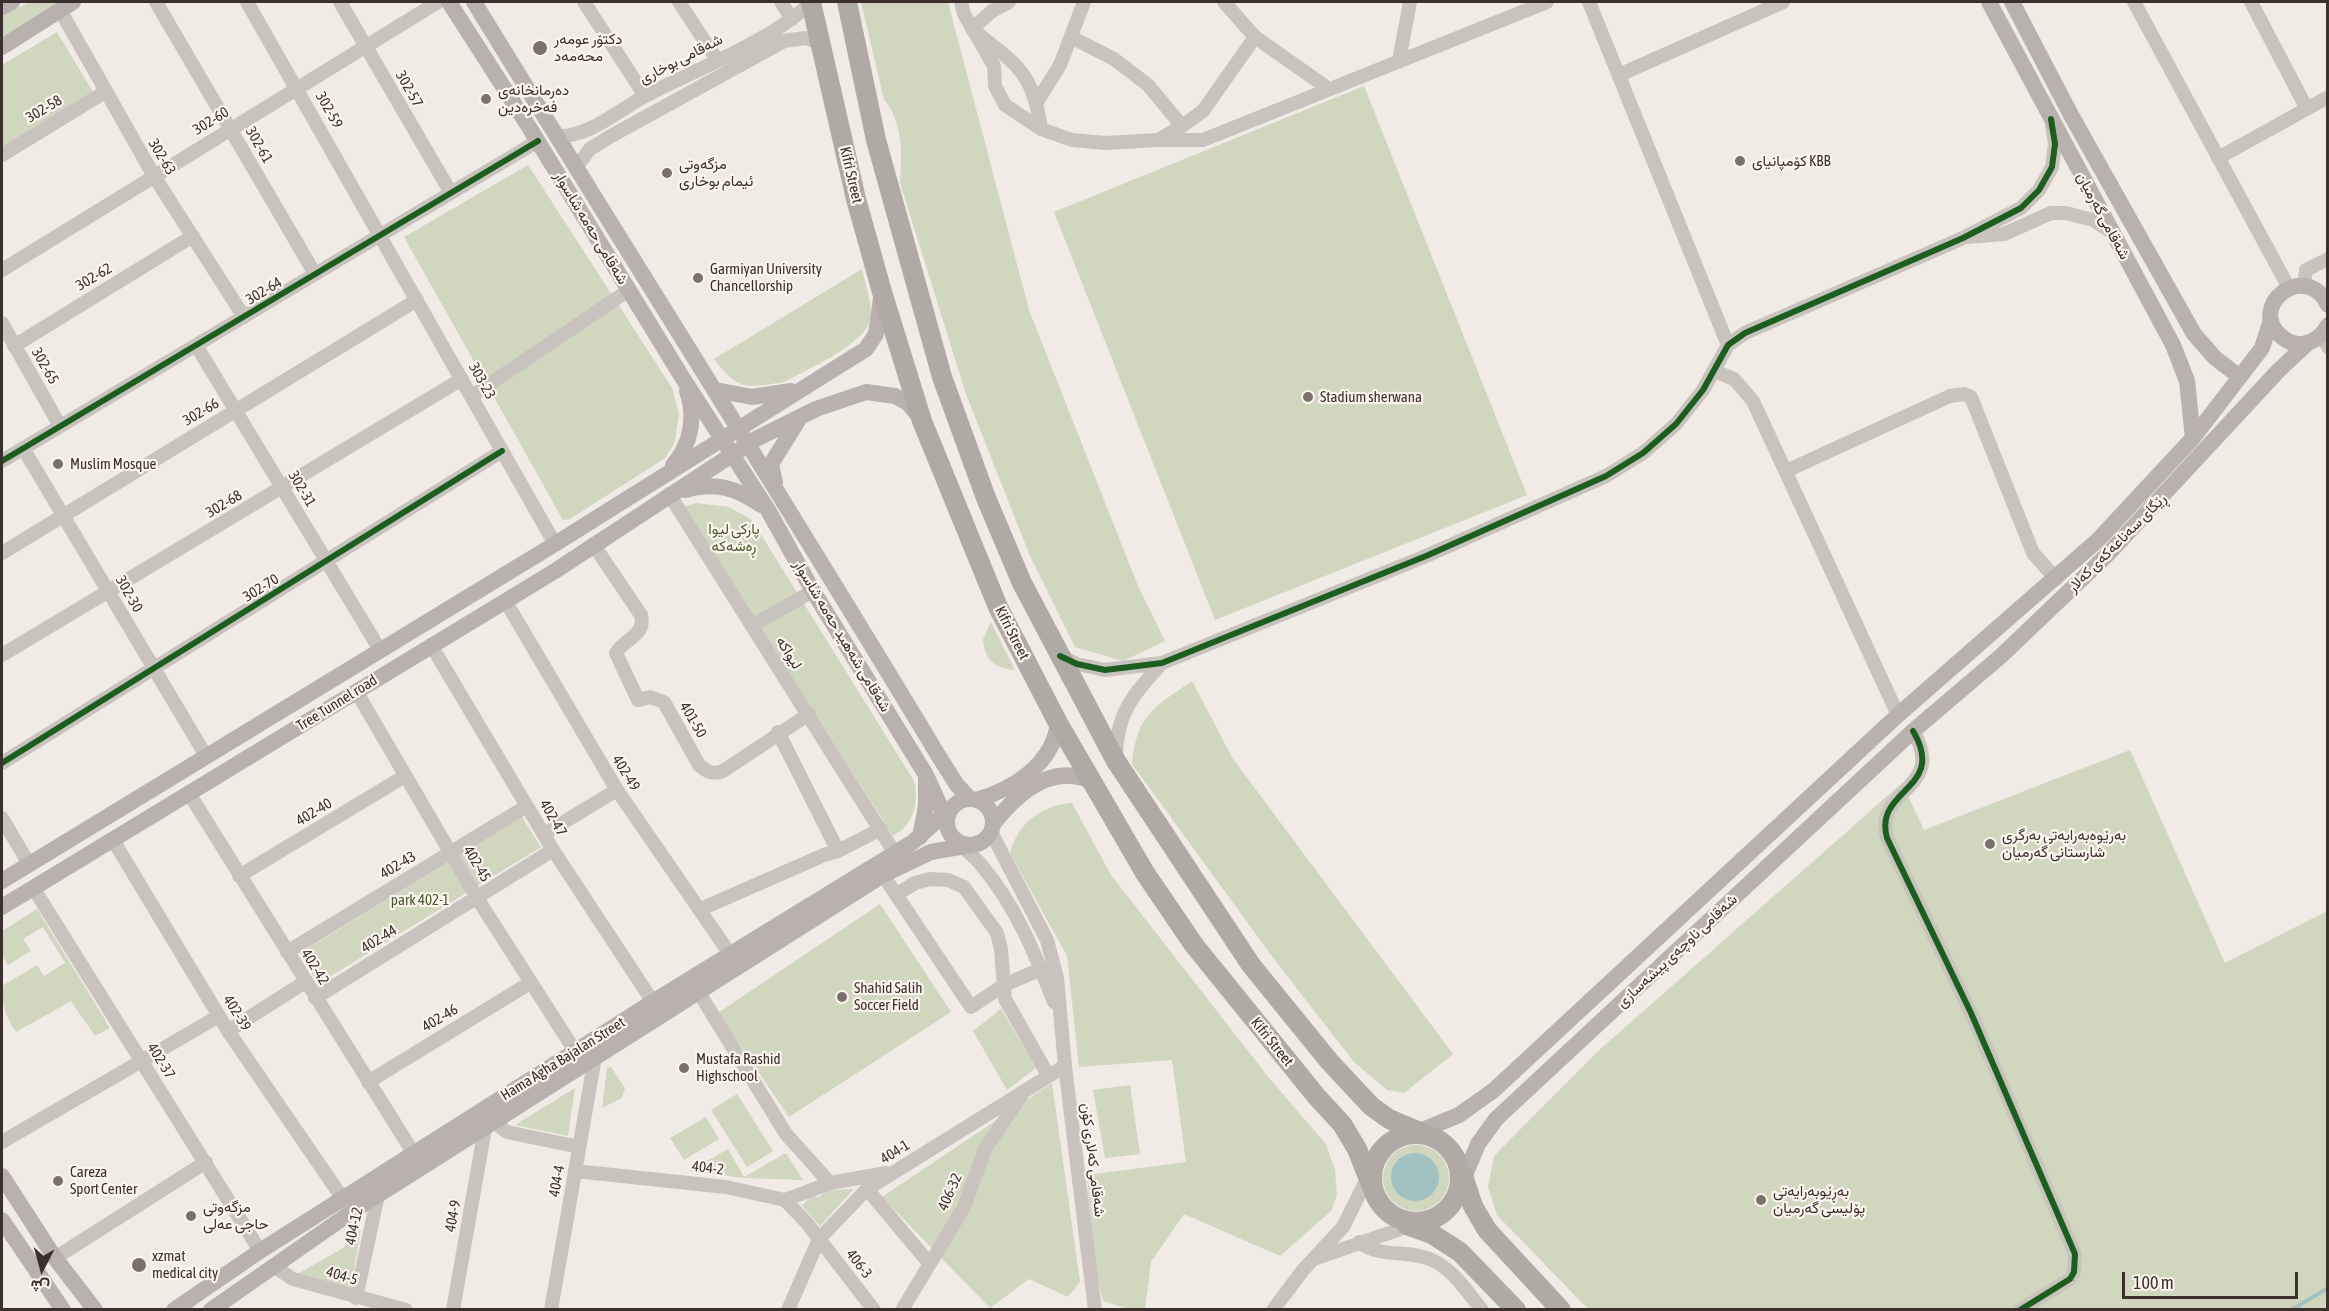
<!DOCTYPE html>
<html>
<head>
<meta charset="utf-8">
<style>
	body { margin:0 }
	#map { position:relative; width:2329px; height:1311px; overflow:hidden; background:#f0ebe5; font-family:"Asap Condensed",Vazirmatn,sans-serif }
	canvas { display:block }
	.frame { position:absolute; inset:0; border:3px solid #3b302b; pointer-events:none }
	.north { position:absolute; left:12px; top:1239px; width:60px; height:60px; -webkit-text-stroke:4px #fbf5ee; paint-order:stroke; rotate:186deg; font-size:16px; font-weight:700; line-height:24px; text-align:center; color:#3b302b }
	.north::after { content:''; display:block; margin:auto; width:21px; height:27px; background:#3b302b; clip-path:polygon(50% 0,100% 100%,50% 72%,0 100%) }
	.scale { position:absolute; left:2122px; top:1272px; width:176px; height:27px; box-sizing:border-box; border:3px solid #3b302b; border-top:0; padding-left:8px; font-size:18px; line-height:21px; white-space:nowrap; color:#3b302b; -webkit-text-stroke:4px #fbf5ee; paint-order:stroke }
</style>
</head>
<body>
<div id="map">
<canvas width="2329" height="1311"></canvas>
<div class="frame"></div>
<div class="north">ش</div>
<div class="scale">100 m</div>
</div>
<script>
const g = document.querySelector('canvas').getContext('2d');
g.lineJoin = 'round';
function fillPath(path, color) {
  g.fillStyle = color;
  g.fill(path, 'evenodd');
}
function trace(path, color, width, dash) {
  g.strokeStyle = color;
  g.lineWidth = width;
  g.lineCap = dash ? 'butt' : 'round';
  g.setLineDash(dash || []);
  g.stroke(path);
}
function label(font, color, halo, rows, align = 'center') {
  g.font = font + ' "Asap Condensed",Vazirmatn,sans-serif';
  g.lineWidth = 4.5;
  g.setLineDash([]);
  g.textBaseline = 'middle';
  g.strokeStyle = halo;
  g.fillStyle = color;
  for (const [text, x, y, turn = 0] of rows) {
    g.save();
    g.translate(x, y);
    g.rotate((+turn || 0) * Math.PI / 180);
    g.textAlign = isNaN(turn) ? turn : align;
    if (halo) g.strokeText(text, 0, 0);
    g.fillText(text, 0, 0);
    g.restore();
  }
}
const green = new Path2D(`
	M29,2H61L2,39V16Z
	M861,2H948L1029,310L1138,586L1165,641L1123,661L1075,647L1030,556L966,394L900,183C902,155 903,121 884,100Z
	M57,32L93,92L2,147V65Z
	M1364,86L1527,495L1215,620L1054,212Z
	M528,165L665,377L672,388L679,414L675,441L671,449L665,458L570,519L563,520L404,237Z
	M862,269C865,285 873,303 870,320C864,345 806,370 784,382C744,388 739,391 714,359Z
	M696,503L729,507L752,520L914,781C919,804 914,824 893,836L684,507Z
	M991,622L1015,670C995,669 984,659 983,639Z
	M1192,681L1233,759L1453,1054L1404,1093L1387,1090L1354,1062L1274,959L1132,764C1137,714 1153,708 1192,681Z
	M2130,750L2225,963L2327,911V1309H1588L1497,1215L1488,1187L1494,1156L1596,1053L1902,783L1924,830Z
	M1072,803L1111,875L1269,1078L1326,1144L1335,1170L1337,1195L1331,1211L1280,1256L1184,1214L1151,1262L1145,1309H1129L1103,1301L1095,1269L1087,1175L1186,1162L1172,1060L1079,1067L1067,956L1010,853C1018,823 1042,805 1072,803Z
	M522,817L541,847L318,984L300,953Z
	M880,904L951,1012L789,1117L718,1013Z
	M37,909L110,1028L95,1036L71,1001L16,1032C6,1018 1,1002 2,986L37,965L44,976L65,963L43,927L23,939L31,951L8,965L2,956V931Z
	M1001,1009L1036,1068L1007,1090L973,1031Z
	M611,1067L625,1088L622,1098L602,1108L607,1068Z
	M1052,1083L1080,1282L1068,1297L1029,1279L990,1308L882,1197Z
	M1130,1085L1140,1154L1105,1158L1093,1090Z
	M575,1088L568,1136L515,1125Z
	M737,1094L773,1151L747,1167L711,1110Z
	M706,1117L719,1139L684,1160L670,1138Z
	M1383 1178a33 33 0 1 1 66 0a33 33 0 1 1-66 0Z
	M728,1149L744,1177L786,1153L803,1180L744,1178L689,1171Z
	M854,1189L820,1226L802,1206L812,1194L818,1198L827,1190Z
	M361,1229L350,1293L289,1279L343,1248Z`);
const water = new Path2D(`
	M1391 1177a24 24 0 1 1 48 0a24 24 0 1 1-48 0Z`);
const stream = new Path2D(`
	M2291,1310L2328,1288`);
const minor = new Path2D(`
	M156,2L315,274
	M247,2L555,544
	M340,2L451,193
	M584,2L645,96
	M679,2L717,60
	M781,2L792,19
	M961,2L964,14L994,66L995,86L1005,105L1041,129L1072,140L1105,143L1158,140L1182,126L1203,111L1255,37L1224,2
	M1009,2L992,11L972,29C1015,64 1033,70 1041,129
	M1589,2L1728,345
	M2134,2L2289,288
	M2251,2L2307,109
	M60,10L154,176L244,317
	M1071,37L1114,59L1148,85L1182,126
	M1255,37L1329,89
	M1399,61L1410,2
	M1619,75L1783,2
	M1037,102L1060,65L1084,2
	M560,136C591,136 620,109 647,95C694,70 776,39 811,2
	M1159,140H1203L1547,2
	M2,155L105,92
	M2218,158L2328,97
	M577,166L590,149L611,136L784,41L805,38L821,43
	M1968,237L2004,234L2051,213H2066L2093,220L2112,232
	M2,270L438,2
	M2304,286L2306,270L2328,259
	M2,323L60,426
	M2321,335L2328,347
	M196,345L380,650
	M14,346L193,236
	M1714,371L1734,379L1753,401L1898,715
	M472,396L629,290
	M23,448L206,756
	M2,461L538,141
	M1786,471L1950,396L1964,394L1971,397L2033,553L2056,579
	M669,494L894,852
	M593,544L641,615C646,636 625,638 616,653L638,700L650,697L664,702L699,765C707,772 713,775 723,771L809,714
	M2,553L417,300
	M506,602L617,790L730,954
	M753,625L813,591
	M431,645L553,850L653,1002
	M2,655L462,379
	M1060,656L1077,664L1105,670L1162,663L1426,556L1606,476L1643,453L1676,424L1703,390L1728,345L1745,333L1963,238L2021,208L2039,190L2052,167L2055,144L2052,125
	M356,691L477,898L575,1051
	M1913,731C1948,790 1873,788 1887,838L1971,1013L2075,1254L2074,1272L2070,1279L2020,1310
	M778,732L838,851
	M1116,757C1116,713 1134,694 1162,663
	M2,763L502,451
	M190,795L414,1154
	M2,818L29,864
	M991,832L1047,940L1057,978L1065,1066L1095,1310
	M544,834L617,790
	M113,840L228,1031L343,1199
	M959,843C966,851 975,857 982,866C1016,906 1035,954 1054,1002
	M883,875L971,1007L1004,985L1041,969
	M239,876L405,776
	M34,889L260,1251
	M896,895L915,883L930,879L948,880L964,887L997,933L1001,949L1005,999L1048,1075
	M701,909L824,855L838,851L881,829
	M287,952L527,806
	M698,991L786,1134L830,1183
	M315,998L553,850
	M228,1031L305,982
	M368,1082L530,983
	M494,1122L507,1132L579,1147
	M2,1142L219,1016
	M575,1171L726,1187L785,1200L806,1222L874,1310
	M867,1189L929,1263
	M785,1200L830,1183L886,1173
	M1359,1242C1382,1259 1408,1249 1432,1260C1454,1270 1467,1292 1482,1310
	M55,1258L206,1162
	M1317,1258L1415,1224
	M273,1266L293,1279L406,1310
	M356,1298L378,1195
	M453,1310L485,1128
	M551,1310L595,1057
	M788,1310L819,1239L867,1189L1065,1066
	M902,1310L964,1207L985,1149L1023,1093
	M1273,1310L1303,1270L1343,1227L1370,1173`);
const major = new Path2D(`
	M449,2L529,127L682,377L768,510L813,591L926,775L947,821
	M474,2C628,253 786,502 938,755L957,785L970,799
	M1989,2L2173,345L2187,381L2193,438
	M2012,2L2071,115L2194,334L2215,358L2240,377
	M2,7L12,2
	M2,47L73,2
	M2328,305C2305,258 2245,308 2282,337C2288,342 2295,345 2303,344C2315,342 2323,335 2328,325
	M715,390L752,397L791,391
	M673,465C691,445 696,417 687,391
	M775,483L771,464L799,419
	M685,490C715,482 735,487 761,505
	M947 822a23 23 0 1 1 46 0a23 23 0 1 1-46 0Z
	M976,800C1014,789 1053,764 1058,723
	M993,824C1018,792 1054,761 1095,783
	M920,837L926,806V779
	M2,881L555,544L866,349L876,334L881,298
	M2,907L555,571L756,439L816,409L866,392L895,396L908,403L921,419
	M1413,1134L1459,1115L1494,1090L1898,715L2098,540L2193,438L2262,348L2271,320
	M2,1176L55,1258L95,1310
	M1461,1185L1478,1144L1496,1119L1913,731L2001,656L2108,554L2279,370L2308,343
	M2,1220L63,1310
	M174,1310L260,1251L664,995L913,842L951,808
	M211,1310L356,1209L883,875L931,852L971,845`);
const highway = new Path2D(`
	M811,2L856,199L882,292L922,421L998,607L1058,723L1145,873L1194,945L1317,1097L1342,1124L1357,1149L1372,1187
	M847,2L876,140L942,377L986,498L1022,583L1116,761L1251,965L1329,1061L1371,1106L1389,1119L1429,1136
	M1372 1178a44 44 0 1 1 88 0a44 44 0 1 1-88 0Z
	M1462,1173L1473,1206L1487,1230L1561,1310
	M1407,1225L1432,1234L1460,1252L1516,1310`);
const cycleway = new Path2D(`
	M2,461L538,141
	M1060,656L1077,664L1105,670L1162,663L1426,556L1606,476L1643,453L1676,424L1703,390L1728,345L1745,333L1963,238L2021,208L2039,190L2052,167L2055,144L2051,119
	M1913,731C1948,790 1873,788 1887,838L1971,1013L2075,1254L2074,1272L2070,1279L2020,1310
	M2,763L502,451`);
const markers = [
	[540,48,8,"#7a716c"],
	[486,99,6,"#7a716c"],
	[1740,161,6,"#7a716c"],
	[667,173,6,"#7a716c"],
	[698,278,6,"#7a716c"],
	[1308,397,6,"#7a716c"],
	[58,464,6,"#7a716c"],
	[1990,844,6,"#7a716c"],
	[842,997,6,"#7a716c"],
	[684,1068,6,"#7a716c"],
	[58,1181,6,"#7a716c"],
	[1761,1200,6,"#7a716c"],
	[191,1216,6,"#7a716c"],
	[139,1265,8,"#7a716c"]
];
const poiNames = [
	["دکتۆر عومەر",554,39],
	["محەمەد",554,56],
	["دەرمانخانەی",498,90],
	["فەخرەدین",498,107],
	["کۆمپانیای KBB",1752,161],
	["مزگەوتی",679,164],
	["ئیمام بوخاری",679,181],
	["Garmiyan University",710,269],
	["Chancellorship",710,286],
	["Stadium sherwana",1320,397],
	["Muslim Mosque",70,464],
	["بەرێوەبەرایەتی بەرگری",2002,835],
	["شارستانی گەرمیان",2002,852],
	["Shahid Salih",854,988],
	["Soccer Field",854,1005],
	["Mustafa Rashid",696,1059],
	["Highschool",696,1076],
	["Careza",70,1172],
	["Sport Center",70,1189],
	["بەڕێوبەرایەتی",1773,1191],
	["پۆلیسی گەرمیان",1773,1208],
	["مزگەوتی",203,1207],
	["حاجی عەلی",203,1224],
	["xzmat",152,1256],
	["medical city",152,1273]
];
const streetNames = [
	["شەقامی بوخاری",681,59,-27],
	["302-57",409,89,60],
	["302-58",44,109,-31],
	["302-59",329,110,60],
	["302-60",211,121,-32],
	["302-61",259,145,60],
	["302-63",162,157,59],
	["Kifri Street",851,175,77],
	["شەقامی گەرمیان",2103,216,62],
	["شەقامی حەمە شاسوار",591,228,59],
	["302-62",94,277,-31],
	["302-64",264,291,-31],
	["302-65",45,366,60],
	["303-23",482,381,61],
	["302-66",201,412,-31],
	["302-31",302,489,59],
	["302-68",224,504,-31],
	["ڕێگای سەناعەکەی کەلار",2117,543,-45],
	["302-70",261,588,-32],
	["302-30",129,594,60],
	["Kifri Street",1012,633,63],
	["شەقامی شەهید حەمە شاسوار",842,636,59],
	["لیواکە",789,653,58],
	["Tree Tunnel road",337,703,-32],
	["401-50",693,720,60],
	["402-49",626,773,58],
	["402-40",314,812,-31],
	["402-47",553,818,60],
	["402-45",477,864,59],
	["402-43",398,865,-31],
	["402-44",379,939,-32],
	["شەقامی ناوچەی پیشەسازی",1677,951,-43],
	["402-42",315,967,58],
	["402-39",237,1013,58],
	["402-46",440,1018,-31],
	["Kifri Street",1272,1042,51],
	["Hama Agha Bajalan Street",563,1059,-32],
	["402-37",161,1061,58],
	["404-1",895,1152,-32],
	["شەقامی کەلاری کۆن",1093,1160,83],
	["404-2",708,1168,7],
	["404-4",557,1181,-80],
	["406-32",950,1192,-66],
	["404-9",453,1216,-80],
	["404-12",354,1226,-78],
	["406-3",859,1264,52],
	["404-5",342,1276,17]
];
const parkNames = [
	["پارکی لیوا",734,529],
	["ڕەشەکە",734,546],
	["park 402-1",420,900]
];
fillPath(green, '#d1d6bf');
fillPath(water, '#a1c2c1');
trace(stream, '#a1c2c1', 4);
trace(minor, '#c9c3be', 14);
trace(major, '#b8b1ad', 16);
trace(highway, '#afaaa4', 20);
trace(cycleway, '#1b5e20', 6);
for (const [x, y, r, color] of markers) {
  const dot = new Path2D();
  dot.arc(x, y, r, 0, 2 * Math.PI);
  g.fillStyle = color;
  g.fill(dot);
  trace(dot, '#fbf5ee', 2);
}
label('15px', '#3b302b', '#fbf5ee', poiNames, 'left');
label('15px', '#3b302b', '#fbf5ee', streetNames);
label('15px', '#4a5a2e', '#fbf5ee', parkNames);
</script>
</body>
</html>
